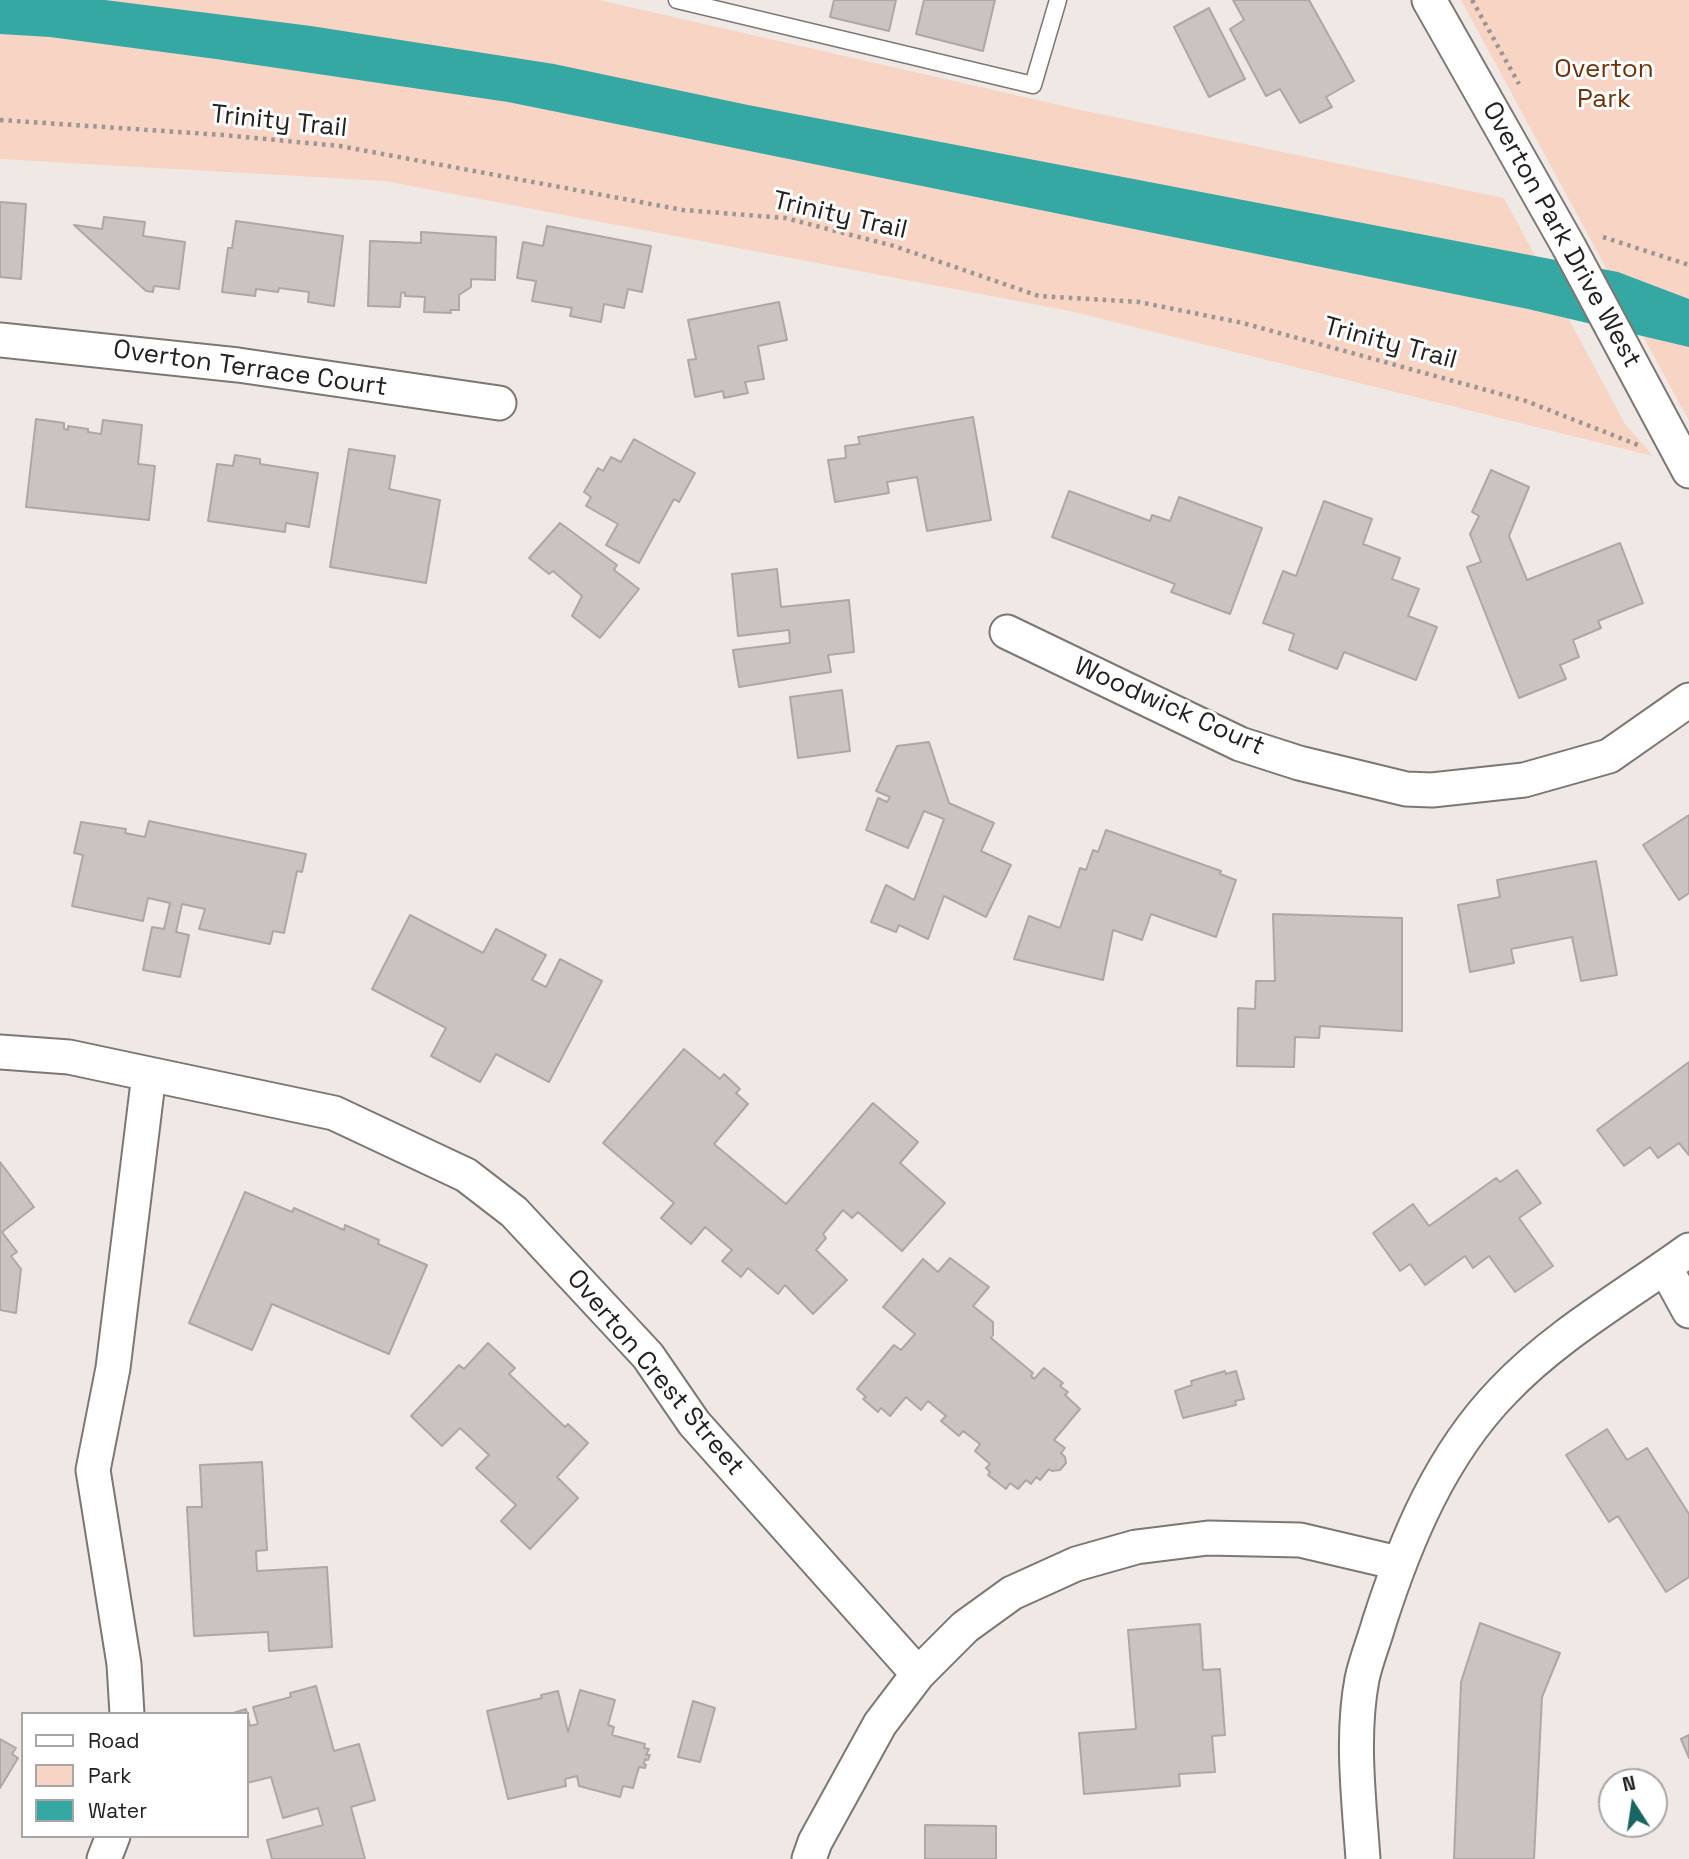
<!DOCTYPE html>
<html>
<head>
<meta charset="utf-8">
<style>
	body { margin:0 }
	#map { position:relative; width:1689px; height:1859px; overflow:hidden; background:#efe8e5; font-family:"Space Grotesk",sans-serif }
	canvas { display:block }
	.legend { position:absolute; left:21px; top:1712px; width:228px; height:126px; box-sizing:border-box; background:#fff; border:2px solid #a7a6a5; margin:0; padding:9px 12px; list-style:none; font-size:21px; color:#23201f }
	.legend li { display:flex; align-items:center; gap:14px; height:35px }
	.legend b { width:35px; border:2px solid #a7a6a5 }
	.north { position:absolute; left:1598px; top:1768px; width:70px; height:70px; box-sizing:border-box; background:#fff; border:2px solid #a7a6a5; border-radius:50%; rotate:348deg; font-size:19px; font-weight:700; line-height:28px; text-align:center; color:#23201f }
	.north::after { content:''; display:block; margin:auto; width:24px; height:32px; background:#186664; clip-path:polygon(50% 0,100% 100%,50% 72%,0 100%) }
</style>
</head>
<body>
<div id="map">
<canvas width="1689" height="1859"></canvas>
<ul class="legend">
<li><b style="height:9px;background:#fff"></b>Road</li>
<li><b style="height:19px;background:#f7d4c4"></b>Park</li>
<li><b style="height:19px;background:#35a8a4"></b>Water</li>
</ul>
<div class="north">N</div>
</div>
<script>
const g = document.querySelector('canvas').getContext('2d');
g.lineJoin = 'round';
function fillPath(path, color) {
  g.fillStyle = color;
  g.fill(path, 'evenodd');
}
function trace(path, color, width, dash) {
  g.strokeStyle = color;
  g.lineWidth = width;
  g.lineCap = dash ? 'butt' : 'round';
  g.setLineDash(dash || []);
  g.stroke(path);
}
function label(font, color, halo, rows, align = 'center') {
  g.font = font + ' "Space Grotesk",sans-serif';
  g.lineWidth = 6;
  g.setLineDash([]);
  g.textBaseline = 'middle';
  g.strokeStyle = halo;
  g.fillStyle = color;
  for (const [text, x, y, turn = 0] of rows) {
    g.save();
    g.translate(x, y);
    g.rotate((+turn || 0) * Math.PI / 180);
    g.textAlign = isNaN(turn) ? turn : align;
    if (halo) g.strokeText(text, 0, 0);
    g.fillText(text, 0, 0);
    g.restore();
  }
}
const green = new Path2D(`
	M0,0H599L1081,110L1504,198L1625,424L1653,456L1070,311L385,181L0,159Z
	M1461,0H1689V421Z`);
const water = new Path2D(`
	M0,0H105L311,26L554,64L748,105L1618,272L1689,299V347L1528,309L508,102L216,59L50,37L0,34Z`);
const building = new Path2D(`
	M834,0H896L889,31L830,17Z
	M924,0H995L983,51L916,34Z
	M1233,0H1309L1354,81L1326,97L1332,107L1300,123L1280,89L1266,96L1230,29L1244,20Z
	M1209,8L1245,79L1209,97L1174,27Z
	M0,202L26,204L21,279L0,277Z
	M104,217L145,222L143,236L185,242L179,289L154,286L153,292L146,291L74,225L102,229Z
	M236,221L343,236L334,306L308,302L309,292L279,288L278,292L256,289L255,296L222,292L228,248H232Z
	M547,226L651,246L642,292L628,289L624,308L604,304L601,322L570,316L572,308L532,301L536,281L517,278L523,242L543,246Z
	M421,232L496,237L495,280L471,279V287L459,295V310H450L451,313L424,312L425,297L405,296V292L401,293L400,307L368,306L370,241L421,243Z
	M779,302L787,340L758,346L764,379L745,382L748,393L724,398L723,391L695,397L688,360L696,359L688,320Z
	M973,417L991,520L927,531L917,477L887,482L889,493L835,502L828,460L846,458L845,446L860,444L858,437Z
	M36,419L64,423V429L68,430V426L88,429V432L101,434L103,420L142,425L138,464L155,466L149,520L26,507Z
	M634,439L695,473L679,502L674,499L639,563L606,545L618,524L586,506L591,497L584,492L598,468L603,471L611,457L621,462Z
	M349,449L395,456L389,489L440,500L426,583L330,567Z
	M235,455L260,459V464L318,473L309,527L286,523L285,532L208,521L217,464L233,466Z
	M1491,470L1529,487L1509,536L1527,580L1620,543L1643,603L1598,621L1601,628L1573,640L1579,657L1560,665L1566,679L1519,698L1467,567L1481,562L1470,534L1479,516L1472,512Z
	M1069,491L1150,521L1152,515L1170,521L1179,497L1262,528L1230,614L1171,592L1175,584L1052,537Z
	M1324,501L1372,519L1363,544L1400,558L1392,579L1419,589L1408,616L1437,627L1416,680L1344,652L1337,669L1289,650L1294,634L1263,623L1283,571L1296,576Z
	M560,523L617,565L614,570L639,589L600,638L572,616L582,596L553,571L549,574L529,558Z
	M777,569L781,607L849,600L854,652L828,655L831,672L739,687L733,650L790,643L789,630L738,636L732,574Z
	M842,690L850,751L798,758L790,697Z
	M929,742L949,803L994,823L981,851L1011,865L986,917L944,896L928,939L899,925L896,932L871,922L886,885L914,900L944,819L924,811L908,848L866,830L878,798L887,802L890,797L876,791L897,746Z
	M1689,815V893L1679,900L1643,845Z
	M149,821L306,854L302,872L297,871L284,933L273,931L270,944L199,929L205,909L182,904L176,932L189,935L180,977L143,970L152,927L164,929L170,903L148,898L143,921L72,906L83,855L74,853L81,822L126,829L125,833L145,837Z
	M1106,830L1221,871L1220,874L1236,880L1216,937L1151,914L1142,940L1113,930L1103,980L1014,959L1029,916L1060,928L1080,868L1086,870L1093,850L1098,852Z
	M1596,861L1617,975L1581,981L1572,937L1511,949L1514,963L1470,972L1458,905L1500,897L1497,880Z
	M1273,914L1402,918V1031L1320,1026L1319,1038L1295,1037L1294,1067L1237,1066L1238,1008L1255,1009L1256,981H1275Z
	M410,915L483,953L496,929L546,955L532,980L546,987L560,959L602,981L549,1082L496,1054L480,1082L431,1056L446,1028L372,989Z
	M684,1049L720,1079L724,1074L740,1089L736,1093L748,1104L714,1144L786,1204L873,1103L918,1142L900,1163L945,1203L902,1251L858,1212L852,1218L843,1210L823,1234L826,1238L816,1250L847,1280L813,1314L785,1285L778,1294L748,1268L741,1277L722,1261L732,1250L705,1227L691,1244L661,1218L674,1203L603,1143Z
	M1689,1062V1155L1679,1143L1658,1158L1650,1147L1624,1166L1597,1130Z
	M0,1162L34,1207L2,1232L17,1252L11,1256L21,1269L16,1313L0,1310Z
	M1517,1170L1541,1203L1519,1218L1553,1266L1515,1292L1489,1256L1473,1268L1465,1256L1425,1285L1410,1264L1400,1271L1373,1233L1413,1204L1429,1226L1496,1178L1500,1182Z
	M245,1192L292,1212L294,1208L344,1230L345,1225L379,1240L378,1244L427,1265L389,1354L272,1304L252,1350L189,1323Z
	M950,1258L989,1287L973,1306L993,1322V1335L991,1338L1033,1373L1031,1376L1034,1379L1044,1368L1063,1383L1060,1386L1068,1392L1065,1395L1080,1409L1054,1440L1065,1448L1061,1453L1065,1457L1066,1463L1060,1470L1052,1471L1049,1469L1040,1480L1036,1477L1031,1484L1026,1480L1018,1489L1010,1483L1006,1489L988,1475L990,1472L986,1468L990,1464L975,1451L980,1444L963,1431L959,1436L941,1421L946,1416L928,1401L921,1410L906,1397L890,1416L881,1408L878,1412L863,1399L866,1397L857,1389L894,1345L901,1350L915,1334L883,1307L923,1259L938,1272Z
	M488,1343L515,1368L509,1374L565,1427L568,1424L588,1443L557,1477L578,1498L530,1549L501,1521L516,1505L476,1468L489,1455L460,1428L442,1446L411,1416L459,1365L464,1369Z
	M1225,1371L1226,1374L1236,1371L1244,1399L1235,1401L1236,1405L1183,1418L1175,1391L1192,1385L1191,1381Z
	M1607,1429L1627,1460L1647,1448L1689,1514V1577L1666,1592L1618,1516L1609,1522L1566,1455Z
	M262,1462L267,1550L256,1551L257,1571L327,1567L332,1647L269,1651L268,1632L194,1636L187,1507H202L200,1465Z
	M1480,1623L1560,1653L1542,1697L1534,1859H1454L1461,1682Z
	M1200,1624L1203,1670L1220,1669L1225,1735L1212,1736L1215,1772L1179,1774L1180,1786L1084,1794L1079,1733L1136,1729L1128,1630Z
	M316,1686L334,1751L359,1744L375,1800L351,1807L365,1859H272L267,1840L323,1825L318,1808L283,1818L271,1777L247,1783V1714H230L246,1709L250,1726L258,1724L253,1707L291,1697L290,1693Z
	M580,1690L615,1700L608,1725L614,1727L612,1735L645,1744L644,1748L649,1749L646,1755H650L648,1760L645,1759L644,1764L646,1765L645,1768L639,1767L633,1788L623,1786L620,1797L579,1786L577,1776L565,1779L566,1786L508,1799L487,1711L542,1698L541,1695L558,1691L568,1732Z
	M693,1701L715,1708L700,1762L678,1757Z
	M1689,1735V1758L1681,1739Z
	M0,1739L16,1748L12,1754L18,1758L0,1788Z
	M925,1825L996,1826V1859H925Z`);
const path = new Path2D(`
	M1472,0L1519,84
	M0,120L223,135L340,146L683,210L785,218L894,246L1039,296L1139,302L1243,323L1526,401L1638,445
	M1603,237L1689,265`);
const service = new Path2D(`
	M677,0L1033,85L1058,0`);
const minor = new Path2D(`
	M1429,0L1569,247L1689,471
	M0,340L238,365L499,403
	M1007,632L1240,744L1299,763L1406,789L1432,790L1524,780L1609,756L1689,700
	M0,1052L69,1057L149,1074L113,1368L93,1470L124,1664L127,1714
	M149,1074L334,1113L466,1175L514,1212L648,1356L694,1423L918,1674
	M1665,1267L1689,1311
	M104,1859L113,1836
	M809,1859L815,1842L880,1724L918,1674L965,1627L1012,1593L1076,1564L1136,1547L1208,1538L1300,1540L1398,1563
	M1363,1859C1359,1800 1351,1737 1362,1679C1366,1660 1374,1641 1379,1623C1406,1539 1441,1455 1503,1391C1556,1335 1627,1295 1689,1250`);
const parkNames = [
	["Overton",1604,70],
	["Park",1604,100]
];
const streetNames = [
	["Trinity Trail",279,122,6],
	["Trinity Trail",840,216,13],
	["Overton Park Drive West",1561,235,61],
	["Trinity Trail",1390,344,15],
	["Overton Terrace Court",250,369,8],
	["Woodwick Court",1169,707,24],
	["Overton Crest Street",655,1373,50]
];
fillPath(green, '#f7d4c4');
fillPath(water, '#35a8a4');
fillPath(building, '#cac3c0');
trace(building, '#aea7a4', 2);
trace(service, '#7d7774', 19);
trace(minor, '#7d7774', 37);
trace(path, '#9b9693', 4.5, [3.5, 5]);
trace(service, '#fff', 16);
trace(minor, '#fff', 33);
label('26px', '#713007', '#fff', parkNames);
label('26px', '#23201f', '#fff', streetNames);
</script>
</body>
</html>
